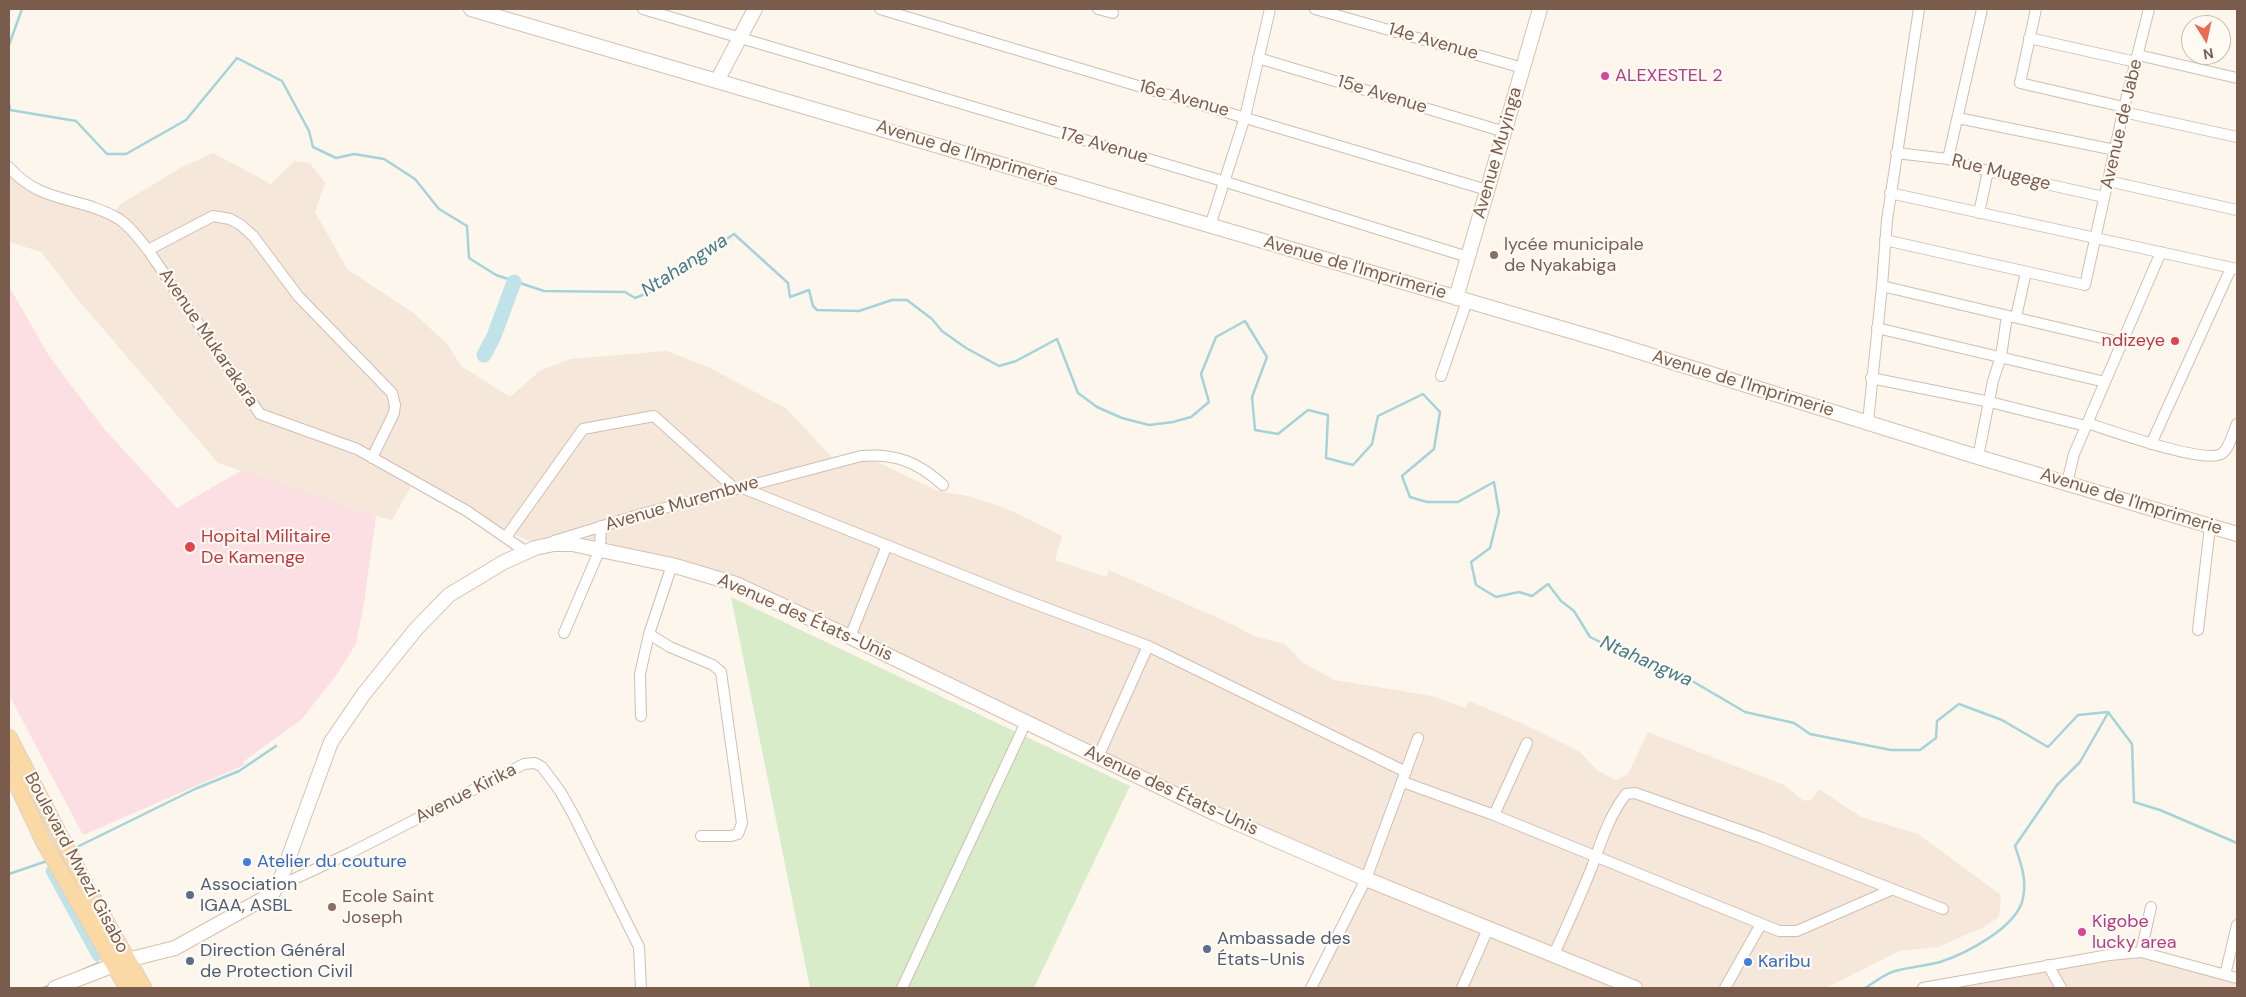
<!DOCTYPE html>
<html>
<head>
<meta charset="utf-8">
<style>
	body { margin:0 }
	#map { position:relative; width:2246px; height:997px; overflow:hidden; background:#fdf6ec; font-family:"DM Sans",sans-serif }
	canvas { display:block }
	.frame { position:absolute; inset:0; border:10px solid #7a5c4d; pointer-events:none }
	.north { position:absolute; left:2181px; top:15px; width:50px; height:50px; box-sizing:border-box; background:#fffaf3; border:1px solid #cabbb1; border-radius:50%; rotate:170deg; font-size:14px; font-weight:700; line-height:20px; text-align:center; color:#7a5c4d }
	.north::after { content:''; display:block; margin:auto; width:18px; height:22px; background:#e76f51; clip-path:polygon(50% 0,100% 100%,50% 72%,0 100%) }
</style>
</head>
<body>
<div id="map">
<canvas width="2246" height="997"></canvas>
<div class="frame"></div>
<div class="north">N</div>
</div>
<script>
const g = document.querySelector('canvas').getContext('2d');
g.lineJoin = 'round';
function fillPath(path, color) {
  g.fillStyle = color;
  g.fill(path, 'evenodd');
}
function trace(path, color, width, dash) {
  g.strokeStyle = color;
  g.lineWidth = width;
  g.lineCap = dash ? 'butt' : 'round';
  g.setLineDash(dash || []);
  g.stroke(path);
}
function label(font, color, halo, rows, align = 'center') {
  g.font = font + ' "DM Sans",sans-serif';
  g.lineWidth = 4.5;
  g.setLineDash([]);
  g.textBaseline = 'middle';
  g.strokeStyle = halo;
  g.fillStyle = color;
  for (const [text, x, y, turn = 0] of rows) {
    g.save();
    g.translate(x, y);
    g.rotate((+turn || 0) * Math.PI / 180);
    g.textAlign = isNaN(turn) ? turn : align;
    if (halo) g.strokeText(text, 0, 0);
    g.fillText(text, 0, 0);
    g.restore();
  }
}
const residential = new Path2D(`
	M213,153L271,184L294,161L310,163L325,183L315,212L347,269L415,314L449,346L461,366L510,397L541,370L571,359L667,351L708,367L787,409L837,463L871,459L938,491L968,496L1003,507L1062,536L1055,560L1106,577L1109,570L1234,625L1253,636L1285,644L1303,663L1335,680L1432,696L1465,708L1469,701L1519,722L1579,751L1598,771L1616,780L1628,774L1648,732L1784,785L1804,801L1812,799L1819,789L1861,817L1918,834L2001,895L1999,917L1984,927L1938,947L1899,951L1826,988H1311L1365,880L760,597L633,559L542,546L510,533L414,481L392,520L376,516L218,463L75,296L41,252L9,242V161L29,185L111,216L121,204L180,168Z
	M2136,954L2237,976V988H1917L2115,955Z`);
const medical = new Path2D(`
	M9,286L49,356L76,392L105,430L177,508L242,470L376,516L364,603L356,644L337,674L302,719L243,762L244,765L83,835L9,695Z`);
const green = new Path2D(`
	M731,597L1130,786L1034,988H810Z`);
const stream = new Path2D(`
	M9,45L22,9
	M9,103L10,110L76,121L107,154H126L186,120L237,58L282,81L309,131L313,147L336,158L354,154L384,159L415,179L439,209L467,226L469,258L496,275L544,291L625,292L635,298L650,292L661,278L686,267L734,234L788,283L790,297L809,290L813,306L817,310L859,311L892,300H907L932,319L942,331L966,348L999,366L1016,361L1057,339L1078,393L1097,407L1122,418L1149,425L1173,422L1191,417L1209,402L1201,374L1216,337L1245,321L1267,357L1252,397L1255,430L1278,434L1308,410L1328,415L1326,458L1353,465L1372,444L1378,416L1423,394L1440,412L1434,449L1402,476L1410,497L1427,502H1458L1494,482L1499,512L1490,548L1471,562L1476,585L1496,597L1519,592L1532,596L1548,584L1561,601L1574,611L1590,637L1624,654L1682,675L1745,712L1794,723L1810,734L1891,750H1920L1936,738L1937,721L1959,704L2002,720L2048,747L2078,715L2108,712L2132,744L2134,802L2160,810L2237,843
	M73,849L195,789L239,771L276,746
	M9,874L47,861
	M83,970L98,963
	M43,988L51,985
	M1865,988C1874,983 1884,974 1895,971C1910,967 1925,966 1940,962C1965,954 2018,927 2023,898C2027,879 2021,864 2015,846L2057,785L2080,762L2108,713`);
const canal = new Path2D(`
	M50,871L97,957`);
const river = new Path2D(`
	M484,355L494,336L514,282`);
const street = new Path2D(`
	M643,9L1226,182L1468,257
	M880,9L1487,190
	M1098,9L1113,13
	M1315,9L1523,68
	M2036,9L2020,83L2124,107
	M2029,38L2136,62
	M2138,55L2237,78
	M1258,58L1505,132
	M2123,112L2237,137
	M1958,118L2115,150
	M1896,153L1948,159L1988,171L2104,197
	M1948,159L1982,9
	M9,167C40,204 81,196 119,219C131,227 139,239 148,250L260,414L357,449L467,511L525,551
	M2108,181L2237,210
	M1890,193L2237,269
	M1979,213L1988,171
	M1210,226L1245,117L1270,9
	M1885,240L2085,285L2123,112L2149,9
	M148,250L213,216L230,219L241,225L254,237L298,296L392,393L395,405L394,413L372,458
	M1882,286L2123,343
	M2016,317L2026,272
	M1877,328L2105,382
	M1441,376L1467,301
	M1871,378L1990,402L2086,426
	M1868,422L1882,286L1887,220L1919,9
	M2087,423C2109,430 2203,464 2221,454C2229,450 2233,432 2237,424
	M2151,444L2231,268
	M1978,457L1993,381L2001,356L2007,316
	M2067,483L2074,454L2161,252
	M740,487L1014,596L1148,646L1406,772
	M506,537L583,429L654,416L734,488
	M554,541L642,514L861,456C895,453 918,462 943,485
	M672,565L649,634L670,647L713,665L721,672L742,823L738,834L731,836H701
	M2198,630L2210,527
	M564,633L600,549L601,526
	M850,637L887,545
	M641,716L640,674L649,634
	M1098,757L1148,646
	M1403,782L1494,815L1779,931H1797L1891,890
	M1494,815L1527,743
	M277,887L350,853L524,764L535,763L542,767L560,791L573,814L639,947L641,988
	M2141,952L2151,907
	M1553,956C1567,926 1580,897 1592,867C1601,842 1609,816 1626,794L1635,793L1762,838L1943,909
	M2048,965L2061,988
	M2225,975L2237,925
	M902,988L1026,722
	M1311,988L1366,879L1418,738
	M1462,988L1488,929
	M1725,988L1761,924
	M1923,988L2109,955L2141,952L2237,978`);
const secondary = new Path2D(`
	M471,9L1608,342L1978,457L2237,534
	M717,81L755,9
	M1456,298L1540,9
	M55,988L127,960L175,948L272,894L280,881L331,742L363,695L416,629L449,595L504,562L535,548L554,544H572L672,565L736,584L850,637L1216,814L1366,879L1635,988`);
const primary = new Path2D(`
	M9,737L90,893L144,988
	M9,768L43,841L127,988`);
const markers = [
	[1605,76,5,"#d1479c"],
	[1494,255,5,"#8d6e63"],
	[2175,341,5,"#e0444e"],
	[190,547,6,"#e0444e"],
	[247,862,5,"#3f7fe0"],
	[190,895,5,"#5c6f8a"],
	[332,907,5,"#8d6e63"],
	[2082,932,5,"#d1479c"],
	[1207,949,5,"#5c6f8a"],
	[190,961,5,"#5c6f8a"],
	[1748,962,5,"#3f7fe0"]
];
const streetNames = [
	["14e Avenue",1433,42,16],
	["15e Avenue",1382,95,17],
	["16e Avenue",1184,99,16],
	["Avenue de Jabe",2122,124,-77],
	["17e Avenue",1104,146,16],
	["Avenue Muyinga",1498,153,-74],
	["Avenue de l'Imprimerie",967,154,17],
	["Rue Mugege",2001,173,14],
	["Avenue de l'Imprimerie",1355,268,16],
	["Avenue Mukarakara",208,338,56],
	["Avenue de l'Imprimerie",1743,384,17],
	["Avenue de l'Imprimerie",2131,502,17],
	["Avenue Murembwe",682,504,-16],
	["Avenue des États-Unis",805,618,24],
	["Avenue des États-Unis",1171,791,25],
	["Avenue Kirika",466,794,-27],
	["Boulevard Mwezi Gisabo",76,863,62]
];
const hotelNames = [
	["ALEXESTEL 2",1615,76],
	["Kigobe",2092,922],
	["lucky area",2092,943]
];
const educationNames = [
	["lycée municipale",1504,245],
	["de Nyakabiga",1504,266],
	["Ecole Saint",342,897],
	["Joseph",342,918]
];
const healthNames = [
	["ndizeye",2165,341],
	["Hopital Militaire",201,537,"left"],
	["De Kamenge",201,558,"left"]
];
const shopNames = [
	["Atelier du couture",257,862],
	["Karibu",1758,962]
];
const serviceNames = [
	["Association",200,885],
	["IGAA, ASBL",200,906],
	["Ambassade des",1217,939],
	["États-Unis",1217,960],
	["Direction Général",200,951],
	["de Protection Civil",200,972]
];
const waterNames = [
	["Ntahangwa",685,266,-33],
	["Ntahangwa",1646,662,24]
];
fillPath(residential, '#f5e8da');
fillPath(medical, '#fbdfe3');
fillPath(green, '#d8ecc9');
trace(stream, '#a5d3da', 2.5);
trace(canal, '#bfe3e8', 9);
trace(river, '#bfe3e8', 15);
trace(street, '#d1beb0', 12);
trace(secondary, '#d6c0b0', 16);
trace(primary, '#dad1cd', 17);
trace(street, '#fff', 10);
trace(secondary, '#fff', 14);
trace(primary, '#fbd9a5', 15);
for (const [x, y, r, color] of markers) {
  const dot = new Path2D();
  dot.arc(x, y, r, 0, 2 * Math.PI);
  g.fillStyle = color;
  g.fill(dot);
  trace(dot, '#fffaf3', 2);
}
label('18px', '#7a5c4d', '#fffaf3', streetNames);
label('18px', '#b23c85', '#fffaf3', hotelNames, 'left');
label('18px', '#785e54', '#fffaf3', educationNames, 'left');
label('18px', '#be3a42', '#fffaf3', healthNames, 'right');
label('18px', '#366cbe', '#fffaf3', shopNames, 'left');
label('18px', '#4e5e75', '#fffaf3', serviceNames, 'left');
label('italic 19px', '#437c86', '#fffaf3', waterNames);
</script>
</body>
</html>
